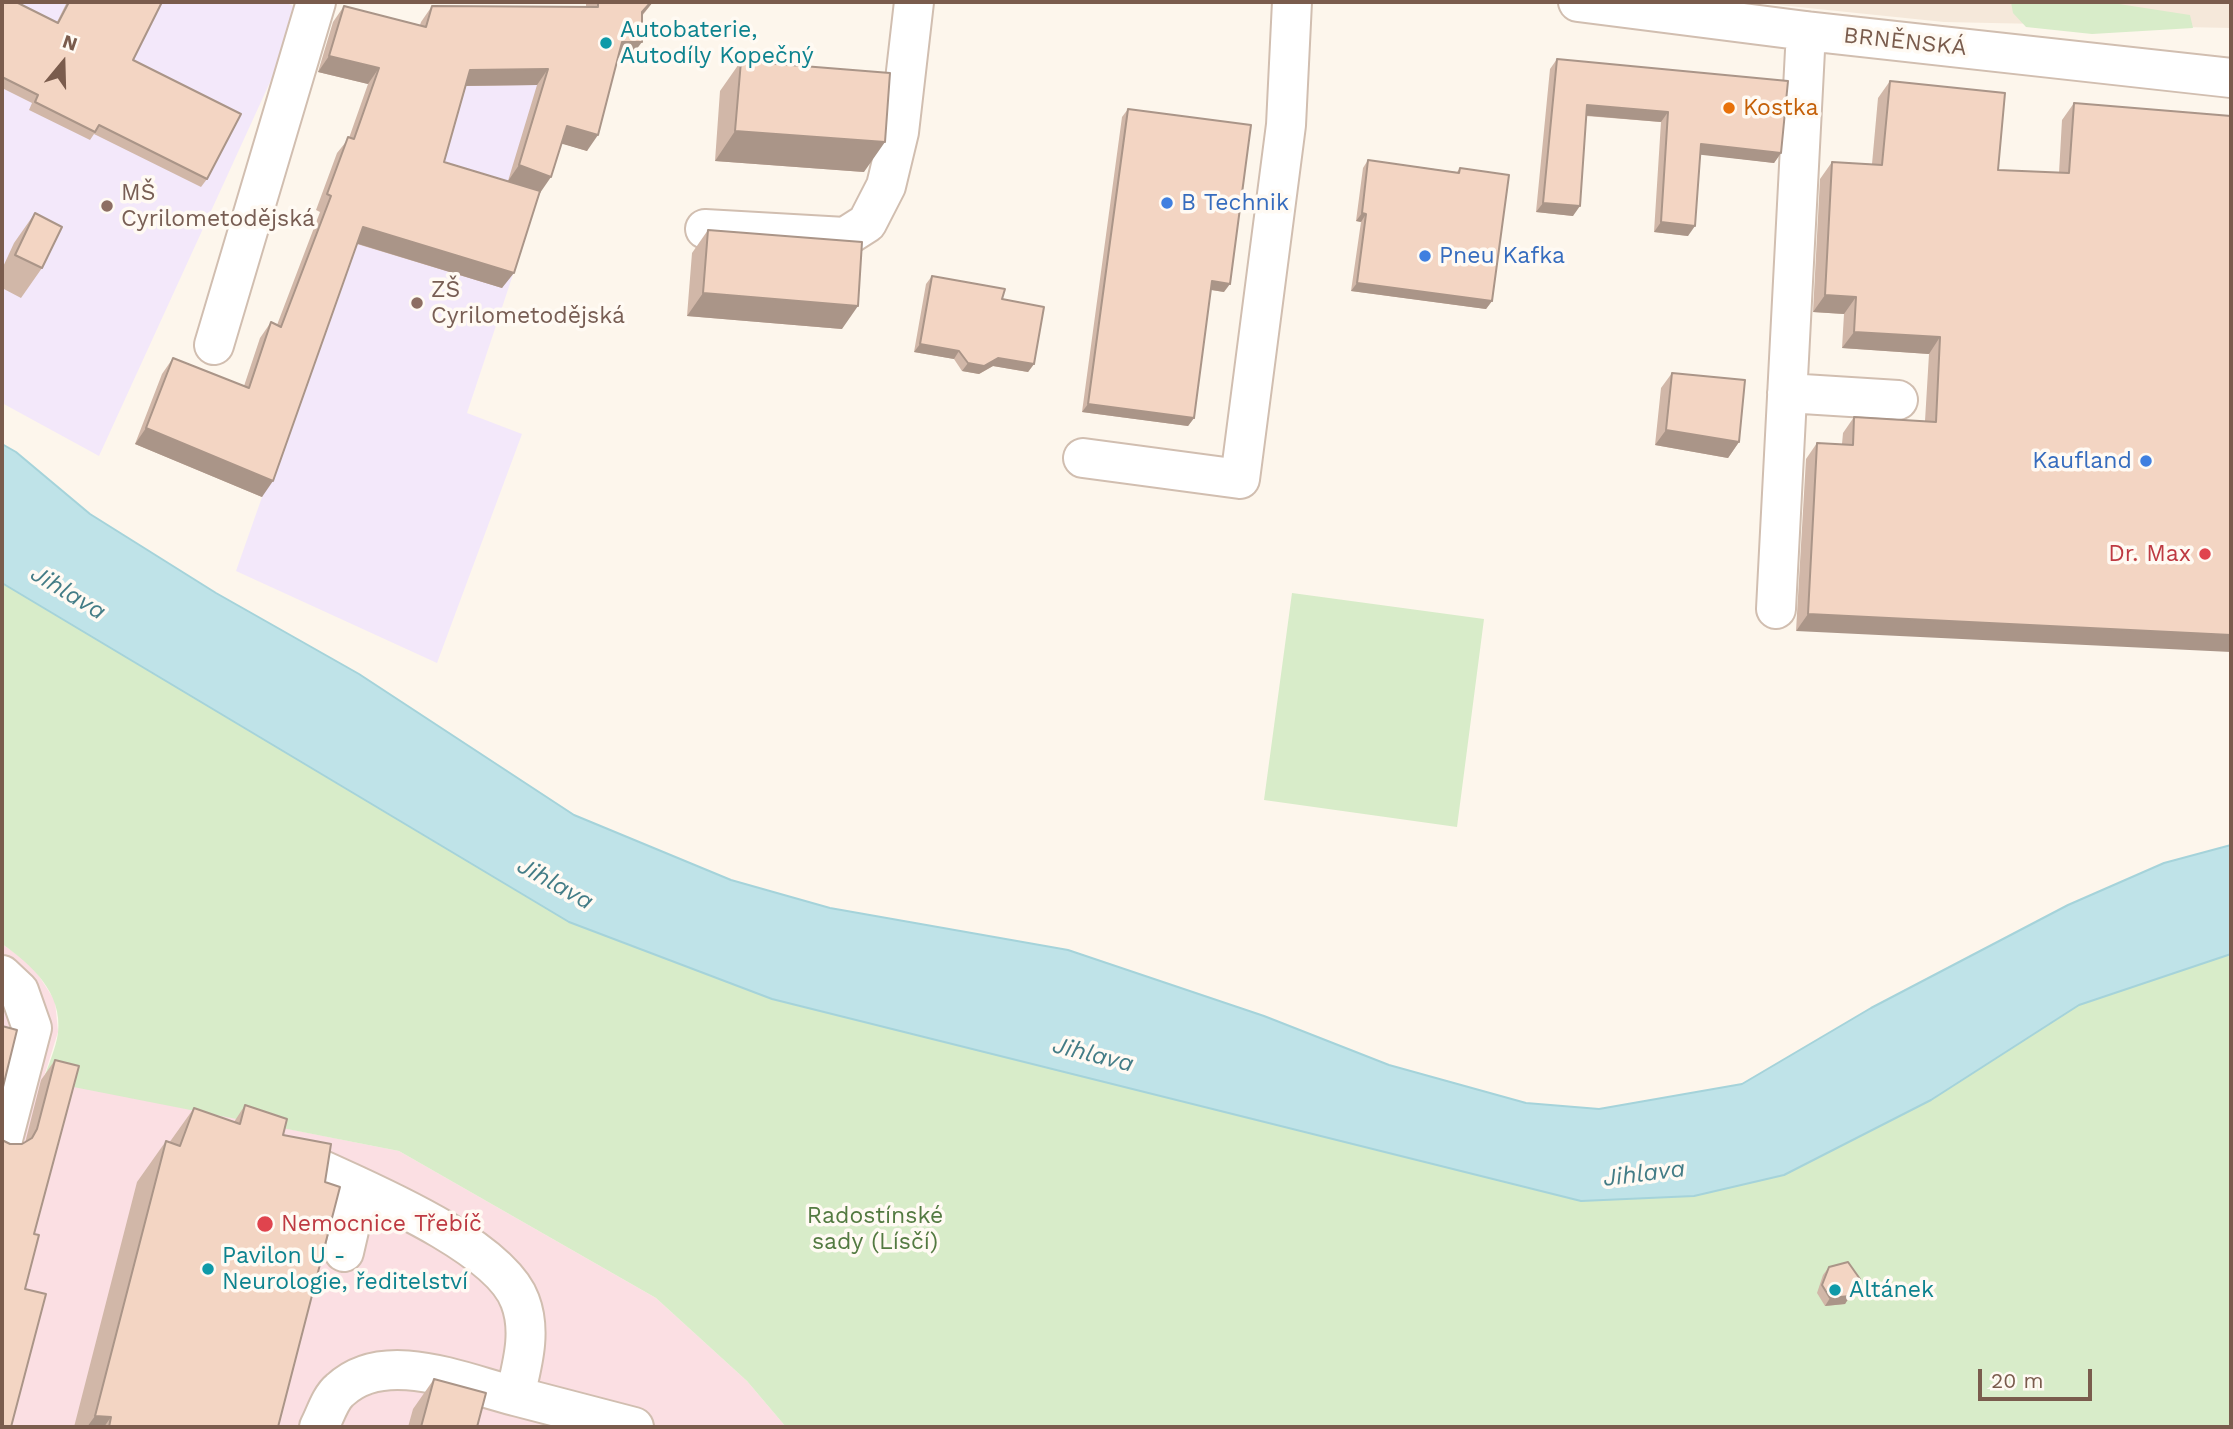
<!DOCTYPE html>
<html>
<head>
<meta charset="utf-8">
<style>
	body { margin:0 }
	#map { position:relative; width:2233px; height:1429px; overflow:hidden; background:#fdf6ec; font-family:"Work Sans",sans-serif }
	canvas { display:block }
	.frame { position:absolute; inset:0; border:4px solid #7a5c4d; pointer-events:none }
	.north { position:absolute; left:28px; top:28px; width:70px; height:70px; -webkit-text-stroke:5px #fffaf3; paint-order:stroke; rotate:19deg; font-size:19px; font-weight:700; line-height:28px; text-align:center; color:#7a5c4d }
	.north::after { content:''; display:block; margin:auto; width:24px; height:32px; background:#7a5c4d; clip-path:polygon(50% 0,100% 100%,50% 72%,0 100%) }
	.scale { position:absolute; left:1978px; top:1369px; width:114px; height:32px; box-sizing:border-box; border:4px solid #7a5c4d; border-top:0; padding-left:9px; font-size:21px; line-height:24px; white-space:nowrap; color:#7a5c4d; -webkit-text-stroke:5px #fffaf3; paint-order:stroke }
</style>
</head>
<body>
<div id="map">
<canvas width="2233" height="1429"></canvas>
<div class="frame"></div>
<div class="north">N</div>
<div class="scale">20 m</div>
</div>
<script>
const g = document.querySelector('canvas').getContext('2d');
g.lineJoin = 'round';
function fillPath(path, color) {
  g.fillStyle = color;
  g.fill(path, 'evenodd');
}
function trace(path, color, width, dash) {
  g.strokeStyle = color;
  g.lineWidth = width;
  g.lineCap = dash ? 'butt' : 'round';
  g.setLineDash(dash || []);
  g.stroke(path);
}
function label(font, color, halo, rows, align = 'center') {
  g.font = font + ' "Work Sans",sans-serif';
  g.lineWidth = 7;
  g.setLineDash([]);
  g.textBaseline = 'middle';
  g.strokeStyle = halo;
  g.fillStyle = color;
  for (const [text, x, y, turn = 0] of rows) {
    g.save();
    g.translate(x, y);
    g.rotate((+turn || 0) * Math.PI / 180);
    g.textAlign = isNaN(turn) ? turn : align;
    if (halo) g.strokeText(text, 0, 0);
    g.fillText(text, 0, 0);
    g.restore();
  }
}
const residential = new Path2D(`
	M1750,2H2231V28L1944,22Z`);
const education = new Path2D(`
	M2,2H284L303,10L99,456L2,403Z
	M421,22L587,23L540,193L467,413L522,434L437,663L236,571L371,187Z`);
const medical = new Path2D(`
	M2,944L32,965L55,1001L58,1032L43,1080L399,1151L656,1298L747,1381L786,1427H2Z`);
const green = new Path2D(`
	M2011,2H2106L2190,15L2193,28L2092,34L2026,27L2013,13Z
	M2,583L569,922L772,999L1581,1201L1931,1100L2079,1005L2231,954V1427H786L747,1381L656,1298L399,1151L43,1081C48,1066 56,1048 58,1033C63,993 31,964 2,944Z
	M1292,593L1484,619L1457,827L1264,800Z`);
const water = new Path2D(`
	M2,444L16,452L90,514L216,593L359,674L574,815L731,880L830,908L1068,950L1264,1016L1389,1065L1526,1103L1599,1109L1742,1084L1871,1008L2068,905L2164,863L2231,845V954L2079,1005L1931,1100L1784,1175L1694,1196L1581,1201L772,999L569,922L2,583Z`);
const minor = new Path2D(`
	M1578,2L1806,31L2231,78
	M705,229L845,237L867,223L886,186L899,132L914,2
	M214,345L316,2
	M1787,393L1898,400
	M1083,458L1240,479L1286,125L1292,2
	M1776,609L1806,31
	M2,975L19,991L32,1028L2,1143
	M318,1168C370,1192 500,1246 520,1301C532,1332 522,1365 515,1396C462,1383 385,1348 340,1390C330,1398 325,1416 319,1427
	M344,1252L359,1187
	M515,1396L634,1427`);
const wall = new Path2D(`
	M2,2L57,22L67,2H162L133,60L207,179L201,187L94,134L90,140L29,110L32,103L2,88Z
	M586,2H653L642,16L630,58H618L587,151L561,143L540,193L502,288L357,244L262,497L135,444L162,374L173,358L244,386L260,338L271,322L277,325L320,212L316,210L337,153L349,138L368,84L318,72L333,22L344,6L420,25L421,22L432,6L586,7ZM537,85L508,181L444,162L466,86Z
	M1557,59L1781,153L1774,163L1700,154L1688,236L1654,232L1661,122L1586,116L1573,216L1536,212L1550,69Z
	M741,61L864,172L715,161L720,91Z
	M1890,81L1998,170L2059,173L2062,120L2074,103L2231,116L1796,631L1806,459L1817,443L1842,444L1843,433L1854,417L1925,421L1929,354L1842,348L1844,314L1813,312L1820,179L1832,162L1872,164L1878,98Z
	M1128,109L1224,292L1211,290L1194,418L1188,426L1082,412L1122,117Z
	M1368,160L1457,172L1460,168L1492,301L1486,309L1351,291L1361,222L1356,221L1363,168Z
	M35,213L42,268L21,298L2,288V269L14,243Z
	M708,230L842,329L687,316L692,253Z
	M932,276L1002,299L1034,364L1028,372L993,366L979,374L962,371L954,359L914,352L926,284Z
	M1672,373L1739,442L1728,458L1655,445L1661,388Z
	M55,1060L34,1234L25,1289L10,1144H22L25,1143L41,1080Z
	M245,1105L283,1135L278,1427H74L137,1182L166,1141L169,1143L194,1108L234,1122Z
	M1829,1267L1850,1296L1845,1304L1825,1306L1817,1293L1823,1275Z
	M434,1379L477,1427H408L413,1409Z`);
const shadedWall = new Path2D(`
	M651,2H653L631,28L642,12Z
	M622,42H642L630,58H611Z
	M329,56L379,68L368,84L318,72Z
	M548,69L537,85L459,86L470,70Z
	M1587,105L1668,112L1661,122L1580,115Z
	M567,126L598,135L587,151L556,142Z
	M735,131L885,142L864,172L715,161Z
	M1701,144L1781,153L1774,163L1694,154Z
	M519,165L551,177L540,193L508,181Z
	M1543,203L1580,206L1573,216L1536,212Z
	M1362,213L1366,214L1361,222L1356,221Z
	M1661,222L1695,226L1688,236L1654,232Z
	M363,227L514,273L502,288L352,242Z
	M1212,281L1230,284L1224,292L1206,289Z
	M1357,283L1492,301L1486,309L1351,291Z
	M703,293L858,306L842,329L687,316Z
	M1825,295L1856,297L1844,314L1813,312Z
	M1854,332L1940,337L1929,354L1842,348Z
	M920,344L959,351L954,359L914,352Z
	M998,358L1034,364L1028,372L993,366L979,374L962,371L968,363Z
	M1088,404L1194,418L1188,426L1082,412Z
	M146,428L273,481L262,497L135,444Z
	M1666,430L1739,442L1728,458L1655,445Z
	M1808,614L2231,635V652L1796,631Z
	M1850,1296L1845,1304L1825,1306L1830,1298Z
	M95,1416L111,1417L104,1427H87Z`);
const building = new Path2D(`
	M2,2H16L58,23L69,2H162L133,60L241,114L207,179L99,125L95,132L35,102L38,95L2,77Z
	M598,2H651L642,12V42H622L598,135L567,126L551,177L519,165L548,69L470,70L444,162L540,191L514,273L363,227L273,481L146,428L173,358L249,388L271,322L281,327L331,196L327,194L348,137L354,139L379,68L329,56L344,6L426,27L432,6L598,7Z
	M1557,59L1788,81L1781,153L1701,144L1695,226L1661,222L1668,112L1587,105L1580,206L1543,203Z
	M741,61L890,73L885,142L735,131Z
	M1890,81L2005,93L1998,170L2069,173L2074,103L2231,116V635L1808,614L1817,443L1853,445L1854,417L1936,422L1940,337L1854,332L1856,297L1825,295L1832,162L1882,165Z
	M1128,109L1251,125L1230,284L1212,281L1194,418L1088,404Z
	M1368,160L1459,173L1460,168L1509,175L1492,301L1357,283L1366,214L1362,213Z
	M35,213L62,227L42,268L15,255Z
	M708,230L862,242L858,306L703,293Z
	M932,276L1005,289L1002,299L1044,307L1034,364L998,358L984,366L968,363L959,351L920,344Z
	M1672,373L1745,380L1739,442L1666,430Z
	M2,1026L17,1030L2,1091Z
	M55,1060L79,1066L34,1234L39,1235L25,1289L46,1294L11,1427H2V1140L10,1144H22L32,1138L37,1129Z
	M245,1105L287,1119L283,1135L331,1144L325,1182L340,1187L278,1427H109L111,1417L95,1416L166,1141L180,1146L194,1108L240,1124Z
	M1848,1262L1860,1279L1850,1296L1830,1298L1822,1285L1829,1267Z
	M434,1379L486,1393L477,1427H421Z`);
const markers = [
	[606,43,7,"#0f9aa8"],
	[1729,108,7,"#e8710a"],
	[1167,203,7,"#3f7fe0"],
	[107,206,7,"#8d6e63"],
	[1425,256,7,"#3f7fe0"],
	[417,303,7,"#8d6e63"],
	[2146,461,7,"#3f7fe0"],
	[2205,554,7,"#e0444e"],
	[265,1224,9,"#e0444e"],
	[208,1269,7,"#0f9aa8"],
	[1835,1290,7,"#0f9aa8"]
];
const cultureNames = [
	["Autobaterie,",620,30],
	["Autodíly Kopečný",620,56],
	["Pavilon U -",222,1256],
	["Neurologie, ředitelství",222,1282],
	["Altánek",1849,1290]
];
const streetNames = [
	["BRNĚNSKÁ",1905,42,6]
];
const foodNames = [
	["Kostka",1743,108]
];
const educationNames = [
	["MŠ",121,193],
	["Cyrilometodějská",121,219],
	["ZŠ",431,290],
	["Cyrilometodějská",431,316]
];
const shopNames = [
	["B Technik",1181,203],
	["Pneu Kafka",1439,256],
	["Kaufland",2132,461,"right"]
];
const healthNames = [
	["Dr. Max",2191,554],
	["Nemocnice Třebíč",281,1224,"left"]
];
const parkNames = [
	["Radostínské",875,1216],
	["sady (Lísčí)",875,1242]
];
const waterNames = [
	["Jihlava",68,593,31],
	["Jihlava",555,884,29],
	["Jihlava",1093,1055,14],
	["Jihlava",1644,1174,-7]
];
fillPath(residential, '#f5e8da');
fillPath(education, '#f3e8fa');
fillPath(medical, '#fbdfe3');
fillPath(green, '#d8ecc9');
fillPath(water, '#bfe3e8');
trace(water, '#a5d3da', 2);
trace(minor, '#d1beb0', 42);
trace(minor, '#fff', 38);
fillPath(wall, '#d1b7a8');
fillPath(shadedWall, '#aa9588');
fillPath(building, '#f3d5c3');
trace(building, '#aa9588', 2);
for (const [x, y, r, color] of markers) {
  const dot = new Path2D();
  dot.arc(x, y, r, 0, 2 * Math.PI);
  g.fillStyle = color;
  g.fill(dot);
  trace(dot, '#fffaf3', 2.5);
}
label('23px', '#0d838f', '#fffaf3', cultureNames, 'left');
label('23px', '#7a5c4d', '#fffaf3', streetNames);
label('23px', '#c56008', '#fffaf3', foodNames, 'left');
label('23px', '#785e54', '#fffaf3', educationNames, 'left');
label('23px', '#366cbe', '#fffaf3', shopNames, 'left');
label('23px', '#be3a42', '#fffaf3', healthNames, 'right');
label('23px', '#537a41', '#fffaf3', parkNames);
label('italic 24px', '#437c86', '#fffaf3', waterNames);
</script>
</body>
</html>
